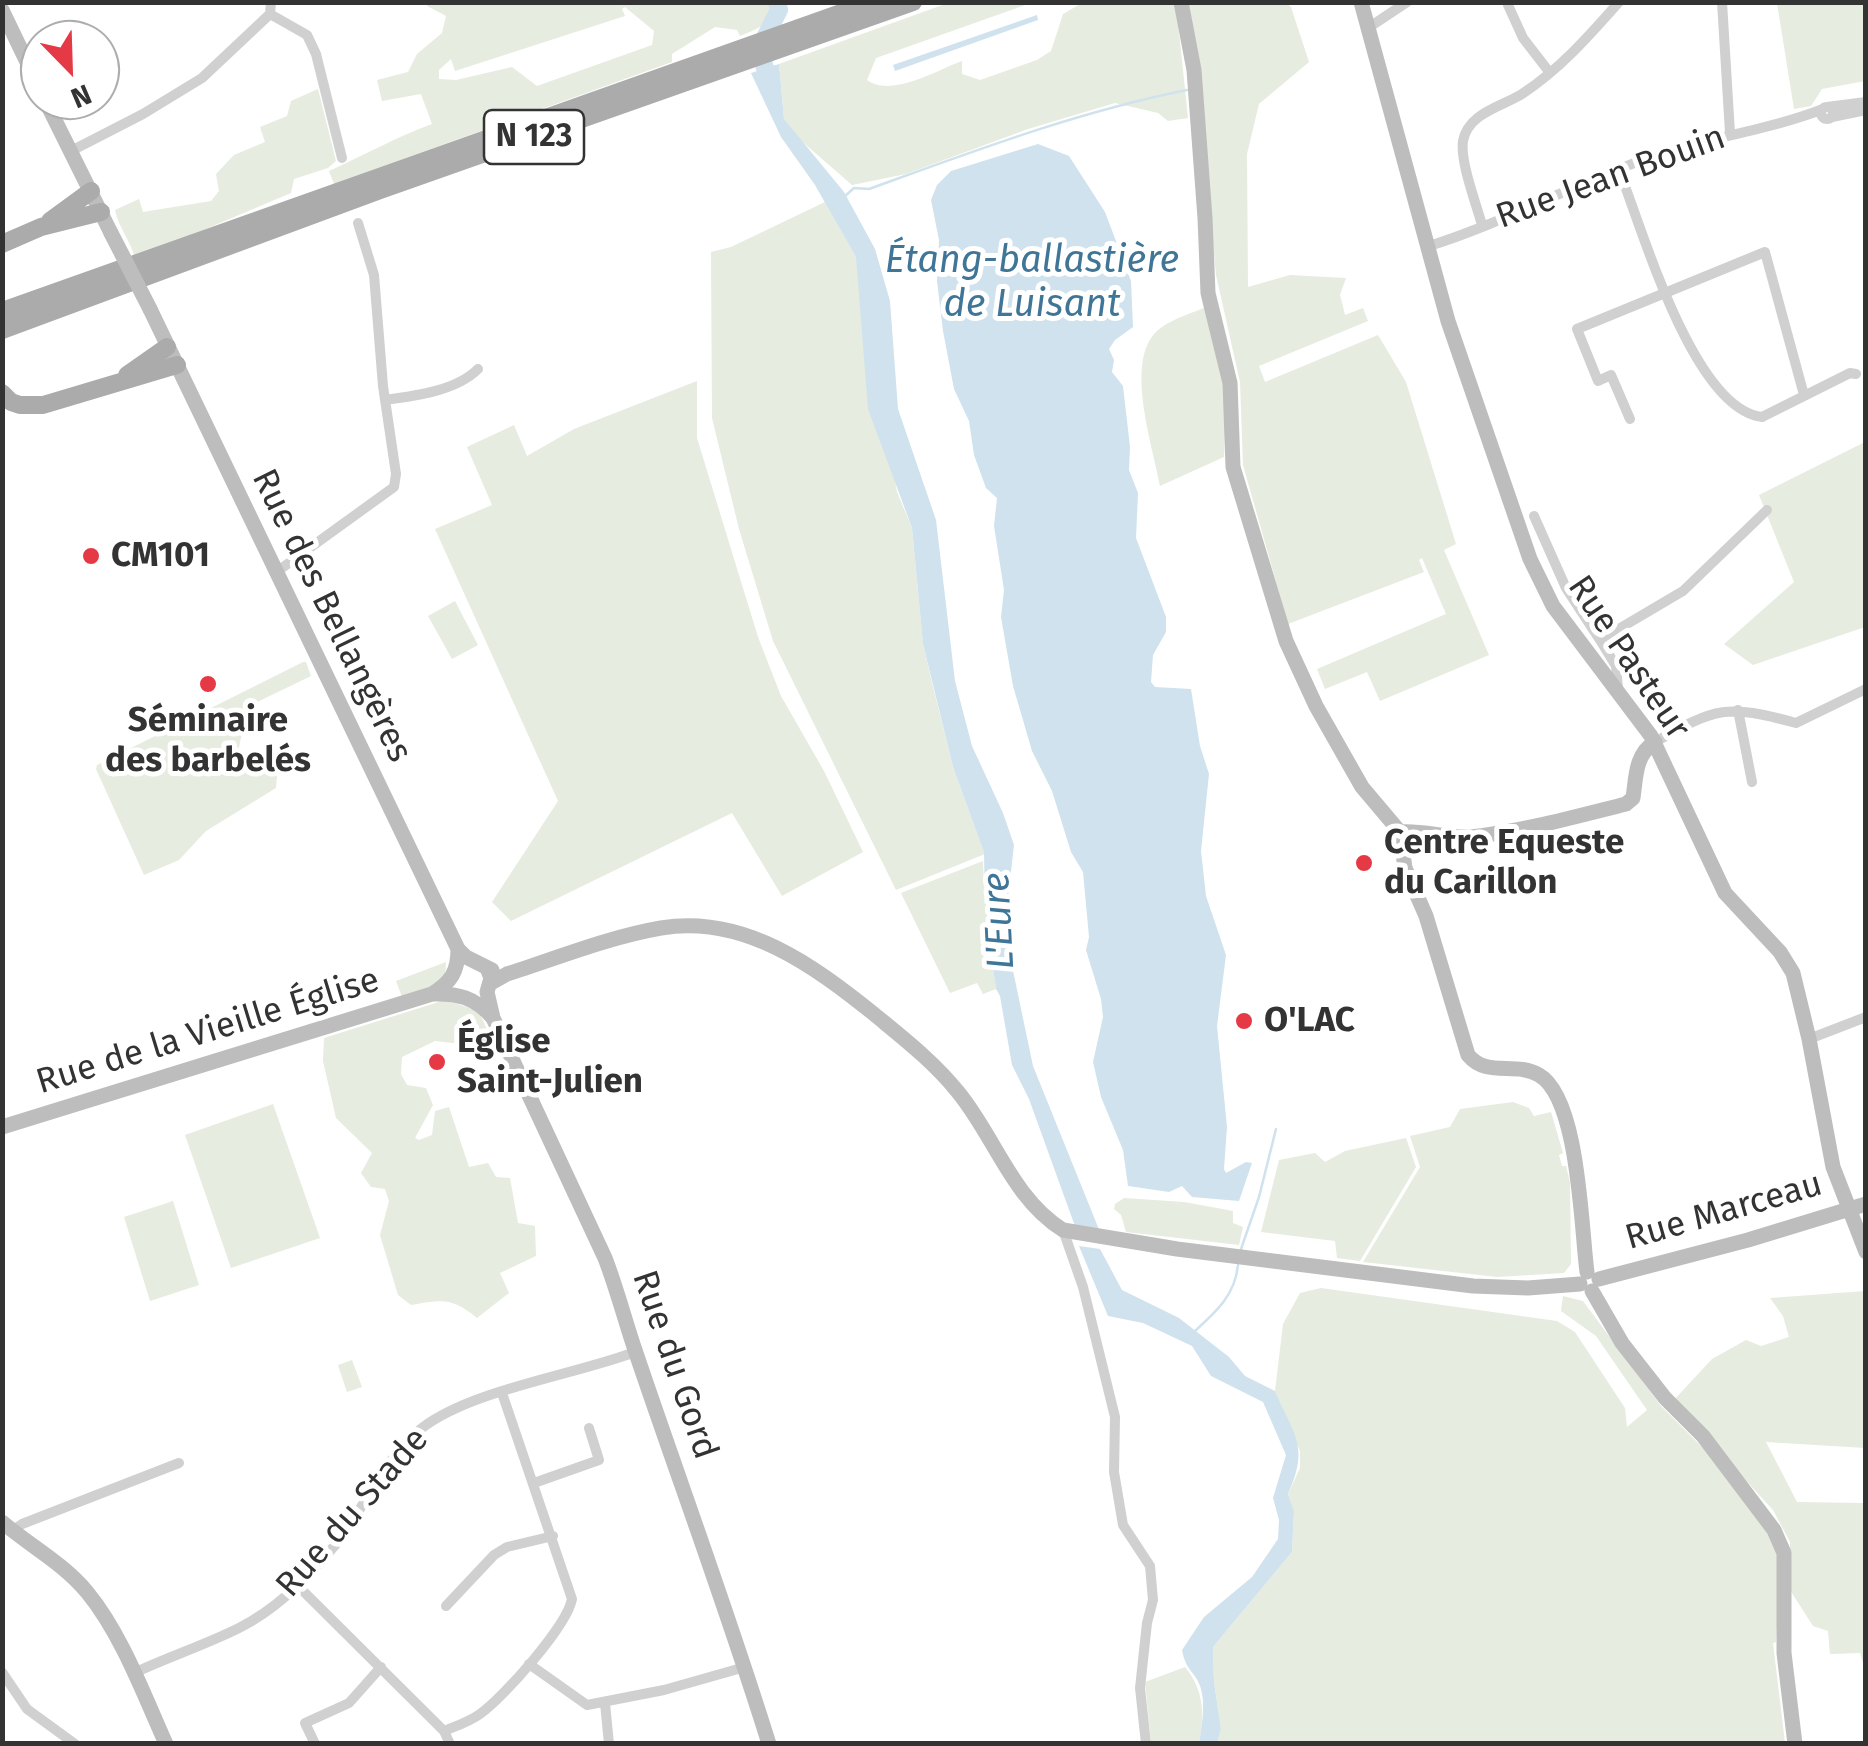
<!DOCTYPE html>
<html>
<head>
<meta charset="utf-8">
<style>
	body { margin:0 }
	#map { position:relative; width:1868px; height:1746px; overflow:hidden; background:#fff; font-family:"Fira Sans",sans-serif }
	canvas { display:block }
	.frame { position:absolute; inset:0; border:5px solid #333; pointer-events:none }
	.north { position:absolute; left:20px; top:20px; width:100px; height:100px; box-sizing:border-box; background:#fff; border:2px solid #adadad; border-radius:50%; rotate:157deg; font-size:28px; font-weight:700; line-height:40px; text-align:center; color:#333 }
	.north::after { content:''; display:block; margin:auto; width:35px; height:45px; background:#e63946; clip-path:polygon(50% 0,100% 100%,50% 72%,0 100%) }
</style>
</head>
<body>
<div id="map">
<canvas width="1868" height="1746"></canvas>
<div class="frame"></div>
<div class="north">N</div>
</div>
<script>
const g = document.querySelector('canvas').getContext('2d');
g.lineJoin = 'round';
function fillPath(path, color) {
  g.fillStyle = color;
  g.fill(path, 'evenodd');
}
function trace(path, color, width, dash) {
  g.strokeStyle = color;
  g.lineWidth = width;
  g.lineCap = dash ? 'butt' : 'round';
  g.setLineDash(dash || []);
  g.stroke(path);
}
function label(font, color, halo, rows, align = 'center') {
  g.font = font + ' "Fira Sans",sans-serif';
  g.lineWidth = 10;
  g.setLineDash([]);
  g.textBaseline = 'middle';
  g.strokeStyle = halo;
  g.fillStyle = color;
  for (const [text, x, y, turn = 0] of rows) {
    g.save();
    g.translate(x, y);
    g.rotate((+turn || 0) * Math.PI / 180);
    g.textAlign = isNaN(turn) ? turn : align;
    if (halo) g.strokeText(text, 0, 0);
    g.fillText(text, 0, 0);
    g.restore();
  }
}
const green = new Path2D(`
	M1285,2L1291,7L1309,62L1259,104L1247,154L1248,287L1290,275L1346,278L1340,295L1345,315L1363,308L1368,321L1259,366L1265,382L1378,335L1406,382L1456,544L1444,550L1489,655L1380,701L1367,672L1325,689L1317,669L1446,614L1422,558L1419,560L1424,572L1288,624L1243,465L1240,382L1216,275L1195,49L1186,3Z
	M428,3H773L775,9C766,26 758,29 740,36L737,30L715,27L672,54V62L334,184L329,171C364,155 397,137 432,124L421,94L382,101L377,80L408,72L417,54L442,33L446,16L427,6ZM625,7L654,31L652,45L537,86L512,67L456,80L439,79V70L451,59L455,71L625,16L622,9Z
	M948,3H1031L876,58L867,80C892,98 937,70 962,61V74L980,80L1037,60L1051,51L1063,14L1082,3H1176L1188,118L1168,121L1158,113L1115,103L1028,129L906,174L852,185L798,138L784,119L779,64Z
	M1777,3H1865V81L1822,89L1811,106L1794,109Z
	M318,89L336,161L328,168L294,179L291,193L135,259C131,241 119,229 115,210L139,199L143,212L211,201L219,191L216,174L234,155L265,142L260,127L287,116L291,101Z
	M825,202L856,257L897,492L912,528L923,644L933,687L953,767L985,854L896,890L773,641L739,529L712,418L711,252L731,247Z
	M1206,307L1226,384L1224,457L1160,486C1153,445 1121,354 1162,327C1175,318 1192,313 1206,307Z
	M697,381V438L758,637L781,696L824,771L863,852L782,896L732,813L511,921L492,902L558,801L435,529L492,505L467,447L514,425L527,456L574,429Z
	M1865,442V627L1753,665L1724,644L1794,582L1759,495Z
	M455,601L478,645L452,659L428,616Z
	M303,662H306L311,676L249,706C248,728 232,746 242,768L253,772L270,767L277,776L276,788L206,831L179,860L144,875L96,769L97,765Z
	M983,861L985,909L996,989L983,994L977,983L950,993L901,893Z
	M446,962L445,979L430,988L402,997L396,981Z
	M445,1000L479,1011L496,1051L473,1061L461,1044L435,1041L402,1057L401,1074L407,1085L426,1088L433,1105L415,1138L419,1140L432,1135L435,1111L449,1107L469,1167L488,1163L496,1177L510,1178L518,1223L535,1226L536,1256L500,1273L509,1293L477,1318C451,1297 443,1300 411,1305L398,1295L380,1235L389,1201L385,1189L371,1187L361,1173L372,1153L336,1118L323,1061L324,1038Z
	M1513,1102L1529,1108L1534,1116L1551,1112L1563,1153L1559,1155L1562,1166H1566L1570,1182L1571,1264L1564,1273L1497,1277L1363,1262L1420,1167L1410,1136L1450,1127L1460,1109Z
	M273,1104L320,1238L231,1268L185,1135Z
	M1406,1138L1416,1167L1360,1261L1337,1258L1335,1241L1261,1232L1279,1160L1315,1153L1325,1162L1345,1151Z
	M1124,1198L1184,1202L1233,1211V1223L1243,1227L1239,1245L1126,1232L1121,1215L1114,1209L1115,1204Z
	M173,1201L199,1285L150,1301L124,1217Z
	M1321,1288L1557,1321L1575,1332L1625,1408L1627,1427L1647,1410L1596,1336L1561,1311L1563,1296L1583,1301L1661,1406L1718,1463L1762,1521L1781,1557L1776,1642L1773,1643L1785,1743H1217L1221,1729L1214,1682L1213,1647L1292,1552L1294,1511L1288,1494L1300,1468V1451L1275,1391L1283,1324L1300,1293Z
	M1865,1291V1448L1766,1442L1797,1502L1865,1503V1669L1860,1653L1830,1654L1828,1631L1813,1626L1790,1590V1542L1773,1510L1673,1401L1712,1359L1746,1340L1761,1346L1789,1337L1783,1316L1770,1298Z
	M352,1360L362,1387L347,1392L338,1365Z
	M1185,1667C1204,1690 1205,1715 1199,1743H1151L1145,1682Z`);
const water = new Path2D(`
	M1037,15L1038,20L895,71L893,65Z
	M779,64L784,119L844,192L875,249L890,301L898,409L936,520L955,681L972,746L1003,813L1014,845L1008,898L1011,961L1033,1066L1100,1232L1076,1229L1029,1099L1012,1065L1000,996L996,989L985,909L984,852L953,767L923,644L912,528L868,409L856,257L815,185L781,137L751,73Z
	M1038,144L1069,156L1105,212L1131,281L1133,327L1115,340L1109,349L1114,360L1112,372L1123,386L1130,447L1129,470L1138,493L1136,538L1166,617V632L1153,655L1151,682L1155,687L1191,689L1200,746L1209,774L1201,851L1206,896L1226,955L1217,1026L1227,1127L1224,1169L1226,1173L1246,1162L1252,1163L1239,1201L1192,1197L1182,1186L1169,1192L1128,1186L1123,1150L1101,1097L1093,1062L1103,1017L1101,999L1086,950L1089,937L1083,872L1071,852L1052,791L1032,751L1013,686L1001,617L1004,590L994,526L997,498L986,488L974,455L969,421L954,389L943,331L937,281L939,240L931,200L937,185L951,171Z
	M1079,1246L1100,1249L1122,1290L1179,1318L1229,1357L1245,1376L1275,1391C1294,1436 1310,1446 1288,1494L1294,1511L1292,1552L1213,1647L1214,1682L1221,1729L1217,1743H1199C1202,1727 1206,1702 1200,1686C1195,1671 1186,1672 1182,1650L1204,1617L1252,1577L1278,1539L1279,1520L1273,1498L1286,1455L1263,1402L1211,1376L1192,1346L1143,1323L1108,1316Z`);
const stream = new Path2D(`
	M844,197L854,188L869,189C974,151 1077,112 1187,90
	M1240,1252L1259,1197L1276,1129
	M1195,1331C1217,1311 1235,1295 1238,1265`);
const river = new Path2D(`
	M772,90L759,49L779,10L777,2`);
const street = new Path2D(`
	M271,2L270,14L307,35L316,54L342,158
	M1722,2L1730,133
	M1508,5L1523,38L1550,73
	M1368,28L1407,2
	M1827,107L1866,102
	M1821 113a6 6 0 1 1 12 0a6 6 0 1 1-12 0Z
	M1832,117L1866,110
	M71,151L143,114L202,78L270,14
	M1619,170C1642,228 1693,409 1762,417L1850,373L1856,374
	M1482,225C1476,203 1460,162 1463,141C1468,113 1501,107 1522,94C1560,69 1589,36 1619,2
	M1426,247C1504,223 1577,182 1654,156C1710,137 1769,130 1823,109
	M385,400C415,396 456,391 478,369
	M1630,419L1611,375L1598,381L1577,329L1765,252L1804,395
	M1534,516L1566,588L1600,640
	M275,573L394,487L396,474L383,386L374,275L358,223
	M1618,688L1616,666L1600,640L1683,591L1767,510
	M1738,710L1752,782
	M1655,742C1717,707 1726,704 1796,723L1866,689
	M1809,1039L1866,1017
	M1063,1230L1083,1287L1115,1417L1114,1472L1123,1525L1150,1566L1153,1600L1147,1623L1140,1688L1146,1744
	M534,1483L599,1460L589,1428
	M12,1531L22,1524L179,1463
	M298,1586L444,1731L450,1744
	M446,1606L494,1555L507,1547L553,1536
	M529,1664L587,1705L664,1690L745,1667
	M2,1672L27,1709L75,1744
	M134,1673C168,1657 205,1645 239,1628C277,1609 309,1577 336,1544C365,1508 384,1457 422,1428C471,1390 574,1375 635,1352
	M605,1703L609,1744
	M444,1731C456,1726 469,1722 480,1714C503,1698 567,1626 572,1599L502,1393
	M315,1744L305,1723L349,1703L381,1667`);
const secondary = new Path2D(`
	M1181,2L1194,70L1205,218L1208,293L1230,383L1233,467L1286,641L1316,706L1362,787L1400,832L1405,868L1426,916L1468,1055C1487,1078 1515,1061 1539,1075C1579,1098 1581,1227 1587,1272
	M1361,2L1448,321L1530,559L1553,606L1651,736L1725,893L1780,952L1793,973L1809,1039L1833,1167L1866,1252
	M2,10L40,89
	M45,100L111,233
	M150,309L458,949L466,957L492,970
	M1400,832C1424,830 1448,839 1471,837C1524,831 1574,817 1626,804L1633,798C1636,778 1635,754 1655,742
	M487,968L491,978L487,992L493,1018L605,1258C617,1289 625,1321 636,1353C680,1483 728,1612 769,1744
	M491,983L507,974C557,958 609,937 661,928C744,914 814,966 874,1014C903,1038 934,1062 958,1092C995,1137 1012,1198 1063,1230L1177,1249L1473,1286L1528,1288L1580,1284
	M432,994C451,982 458,972 458,949
	M2,1127L432,994C457,993 475,997 493,1018
	M1599,1279L1748,1240L1866,1204
	M1592,1291L1622,1343L1665,1398L1703,1436L1774,1530L1784,1553V1653L1795,1744
	M2,1522C30,1546 63,1563 87,1592C121,1633 144,1695 166,1744`);
const primary = new Path2D(`
	M50,221L91,191
	M2,244L41,227L101,212
	M2,311L872,2
	M2,330L380,190L913,2
	M127,375L167,347
	M2,393L11,402L20,405H43L177,365`);
const secondaryBridge = new Path2D(`
	M111,233L150,309`);
const markers = [
	[91,556,10,"#e63946"],
	[208,684,10,"#e63946"],
	[1364,863,10,"#e63946"],
	[1244,1021,10,"#e63946"],
	[437,1062,10,"#e63946"]
];
const shields = [
	[534,137,100]
];
const shieldNames = [
	["N 123",534,137]
];
const streetNames = [
	["Rue Jean Bouin",1611,178,-20],
	["Rue des Bellangères",331,616,64],
	["Rue Pasteur",1628,658,56],
	["Rue de la Vieille Église",208,1032,-17],
	["Rue Marceau",1724,1212,-16],
	["Rue du Gord",674,1365,71],
	["Rue du Stade",353,1513,-49]
];
const poiNames = [
	["CM101",111,556],
	["Séminaire",208,721,"center"],
	["des barbelés",208,761,"center"],
	["Centre Equeste",1384,843],
	["du Carillon",1384,883],
	["O'LAC",1264,1021],
	["Église",457,1042],
	["Saint-Julien",457,1082]
];
const waterNames = [
	["Étang-ballastière",1032,261],
	["de Luisant",1032,305],
	["L'Eure",1000,921,-93]
];
fillPath(green, '#e6ecdf');
fillPath(water, '#cfe2ee');
trace(stream, '#cfe2ee', 2.5);
trace(river, '#cfe2ee', 18);
trace(street, '#d0d0d0', 10);
trace(secondary, '#bdbdbd', 15);
trace(primary, '#ababab', 18);
trace(secondaryBridge, '#bdbdbd', 15);
for (const [x, y, r, color] of markers) {
  const dot = new Path2D();
  dot.arc(x, y, r, 0, 2 * Math.PI);
  g.fillStyle = color;
  g.fill(dot);
  trace(dot, '#fff', 4);
}
for (const [x, y, w] of shields) {
  const box = new Path2D();
  box.roundRect(x - w / 2, y - 27, w, 54, 8);
  g.fillStyle = '#fff';
  g.fill(box);
  trace(box, '#333', 2.5);
}
label('bold 32px', '#333', null, shieldNames);
label('35px', '#333', '#fff', streetNames);
label('bold 35px', '#333', '#fff', poiNames, 'left');
label('italic 38px', '#3f7597', '#fff', waterNames);
</script>
</body>
</html>
